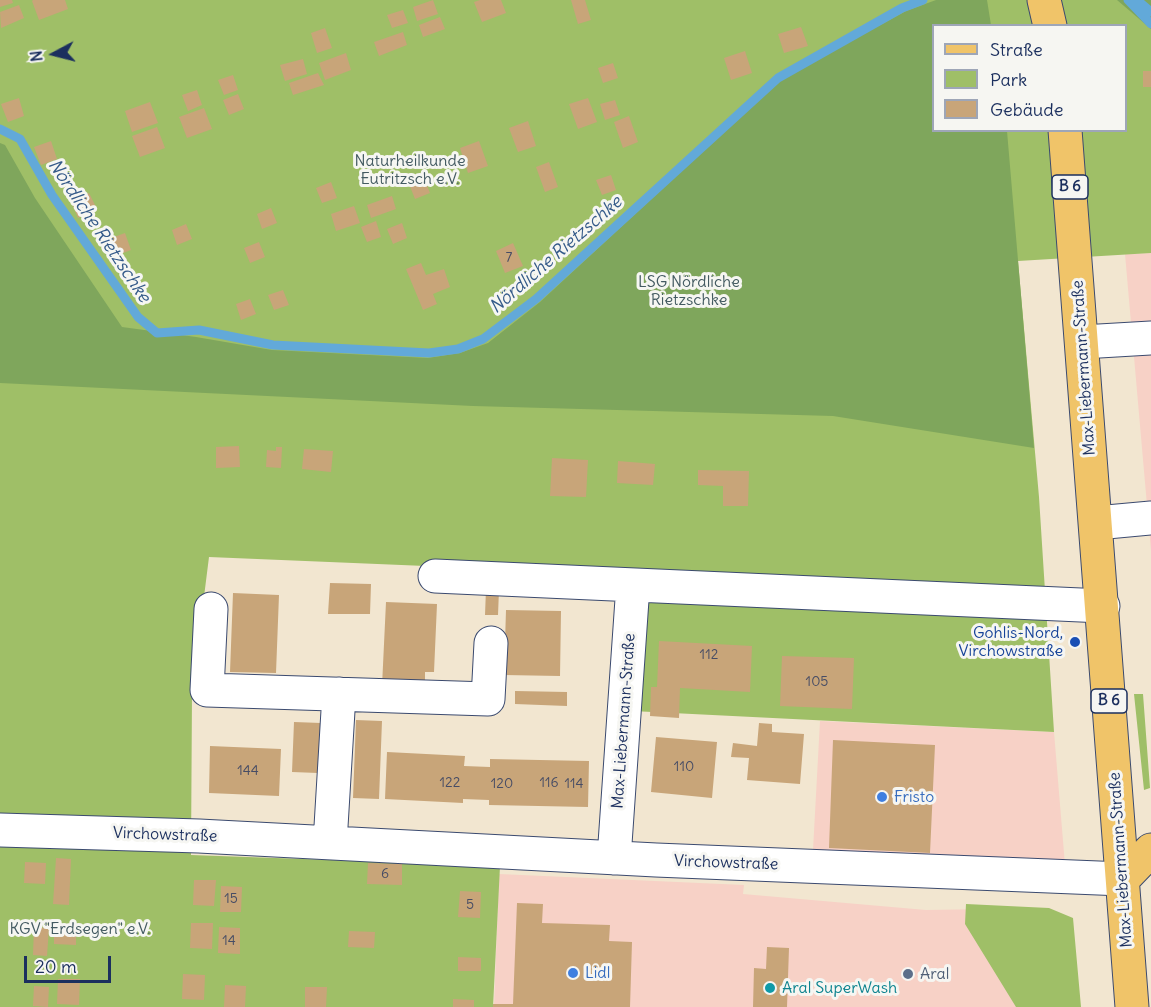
<!DOCTYPE html>
<html>
<head>
<meta charset="utf-8">
<style>
	body { margin:0 }
	#map { position:relative; width:1151px; height:1007px; overflow:hidden; background:#f2e6d0; font-family:Delius,sans-serif }
	canvas { display:block }
	.legend { position:absolute; left:932px; top:24px; width:195px; height:108px; box-sizing:border-box; background:#f6f6f2; border:2px solid #9ea6b7; margin:0; padding:8px 10px; list-style:none; font-size:18px; color:#1b2f5e }
	.legend li { display:flex; align-items:center; gap:12px; height:30px }
	.legend b { width:30px; border:2px solid #9ea6b7 }
	.north { position:absolute; left:24px; top:24px; width:60px; height:60px; -webkit-text-stroke:4px #f6f6f2; paint-order:stroke; rotate:263deg; font-size:16px; font-weight:700; line-height:24px; text-align:center; color:#1b2f5e }
	.north::after { content:''; display:block; margin:auto; width:21px; height:27px; background:#1b2f5e; clip-path:polygon(50% 0,100% 100%,50% 72%,0 100%) }
	.scale { position:absolute; left:24px; top:956px; width:87px; height:27px; box-sizing:border-box; border:3px solid #1b2f5e; border-top:0; padding-left:8px; font-size:18px; line-height:21px; white-space:nowrap; color:#1b2f5e; -webkit-text-stroke:4px #f6f6f2; paint-order:stroke }
</style>
</head>
<body>
<div id="map">
<canvas width="1151" height="1007"></canvas>
<ul class="legend">
<li><b style="height:8px;background:#f0c469"></b>Straße</li>
<li><b style="height:16px;background:#9fbf67"></b>Park</li>
<li><b style="height:16px;background:#c8a579"></b>Gebäude</li>
</ul>
<div class="north">N</div>
<div class="scale">20 m</div>
</div>
<script>
const g = document.querySelector('canvas').getContext('2d');
g.lineJoin = 'round';
function fillPath(path, color) {
  g.fillStyle = color;
  g.fill(path, 'evenodd');
}
function trace(path, color, width, dash) {
  g.strokeStyle = color;
  g.lineWidth = width;
  g.lineCap = dash ? 'butt' : 'round';
  g.setLineDash(dash || []);
  g.stroke(path);
}
function label(font, color, halo, rows, align = 'center') {
  g.font = font + ' Delius,sans-serif';
  g.lineWidth = 6;
  g.setLineDash([]);
  g.textBaseline = 'middle';
  g.strokeStyle = halo;
  g.fillStyle = color;
  for (const [text, x, y, turn = 0] of rows) {
    g.save();
    g.translate(x, y);
    g.rotate((+turn || 0) * Math.PI / 180);
    g.textAlign = isNaN(turn) ? turn : align;
    if (halo) g.strokeText(text, 0, 0);
    g.fillText(text, 0, 0);
    g.restore();
  }
}
const built = new Path2D(`
	M1151,253V551L1125,254Z
	M820,721L1054,732L1065,865L813,850Z
	M499,874L744,885L743,894L926,910L1049,908L1080,1007H494Z`);
const green = new Path2D(`
	M0,0H1151V253L1018,261L1039,497L1054,732L612,710L618,574L209,557L192,692L191,855L500,866L493,1007H0ZM934,26H1126V130H934Z
	M1134,694H1143L1150,788L1144,790Z
	M966,904L1049,908L1073,918L1081,1007H1016L965,924Z`);
const forest = new Path2D(`
	M936,0H987L991,25L934,26V130L1007,131L1034,448L833,416L473,406L0,383V143L5,145L35,198L122,327L196,337L272,350L428,358L460,353L488,343L540,302L781,79L906,11Z
	M1117,0H1151V29Z`);
const stream = new Path2D(`
	M1128,0L1151,24
	M1137,0L1151,12
	M0,129L20,139L52,195L138,317L157,333L199,330L273,345L429,353L458,349L483,339L536,299L778,78L902,8L923,0`);
const building = new Path2D(`
	M0,0H12L13,3L0,7Z
	M33,0H65L68,9L39,20L32,1Z
	M433,0L438,14L417,21L413,7Z
	M480,0H501L506,13L482,22L474,2Z
	M571,0H585L591,20L578,24Z
	M19,5L24,18L1,28L0,12Z
	M403,10L408,23L392,28L387,15Z
	M440,17L445,29L423,37L419,25Z
	M801,27L808,46L784,53L778,34Z
	M325,28L332,48L317,53L311,33Z
	M403,32L407,45L379,56L374,42Z
	M745,51L752,73L731,80L724,58Z
	M346,53L351,70L325,80L319,63Z
	M303,59L307,74L285,81L280,65Z
	M613,63L618,78L603,83L598,68Z
	M1143,71H1151V87H1143Z
	M318,73L324,85L293,95L289,83Z
	M233,75L238,90L224,95L218,80Z
	M197,90L202,105L188,111L182,95Z
	M238,94L244,109L229,115L223,100Z
	M19,98L24,116L8,122L1,104Z
	M588,98L597,122L578,129L569,104Z
	M615,100L620,115L605,120L600,104Z
	M150,102L158,123L132,132L125,111Z
	M204,108L212,129L187,138L179,117Z
	M629,116L638,142L623,148L614,122Z
	M528,121L536,146L518,152L509,128Z
	M157,127L165,148L140,157L132,136Z
	M51,141L57,159L41,165L34,147Z
	M479,141L488,166L468,173L460,148Z
	M549,162L558,187L545,192L536,167Z
	M611,175L616,190L602,195L596,180Z
	M424,178L430,193L415,199L409,184Z
	M331,182L337,198L322,203L316,188Z
	M89,193L97,209L78,218L71,201Z
	M392,196L396,209L371,218L367,205Z
	M354,206L360,223L336,231L331,214Z
	M271,208L277,223L262,229L257,214Z
	M376,221L381,237L367,242L361,227Z
	M402,223L407,238L393,244L387,229Z
	M186,224L192,239L177,245L172,230Z
	M125,233L131,250L110,258L100,242Z
	M259,242L265,257L250,263L244,248Z
	M513,243L523,266L505,273L496,251Z
	M421,263L426,275L444,269L450,287L433,294L437,304L423,310L406,269Z
	M283,290L289,305L274,310L268,295Z
	M250,299L256,314L241,320L236,304Z
	M239,446L240,467L216,468V447Z
	M276,447H282L281,468L266,467L267,450L276,451Z
	M304,449L333,451L331,472L302,469Z
	M552,458L588,460L586,497L550,496Z
	M618,461L655,464L653,485L617,483Z
	M698,470L749,471L748,506H723V486L698,485Z
	M330,583L371,584L370,614H328Z
	M486,589L499,590L498,615H485Z
	M233,593L279,595L276,673L230,672Z
	M386,602L437,604L434,672H425V687L382,686Z
	M506,610L561,611L560,676L504,675Z
	M659,641L752,646L750,692L680,688L679,718L650,716L651,687H657Z
	M782,656L854,658L852,709L780,706Z
	M515,691L567,692V706L515,704Z
	M356,720L382,721L379,799L353,798Z
	M294,722L321,723L318,773L292,772Z
	M759,723L772,724V732L804,734L800,784L747,780L749,758L731,757L733,743L757,746Z
	M656,737L717,742L712,798L651,792Z
	M833,740L935,745L930,853L829,848Z
	M210,746L281,749L279,796L209,793Z
	M387,752L465,756L464,766L490,767V759L589,761L588,807L489,805V800L463,799V803L385,799Z
	M56,858L71,859L69,905L53,904Z
	M25,862L46,863L45,884L24,883Z
	M368,863L402,864V885L367,884Z
	M194,880H216L214,906L193,905Z
	M221,886L242,887L241,912H220Z
	M460,891L481,892L480,918L458,917Z
	M517,903L543,904L542,923L610,925L609,941L632,942L630,1007H493V1004H513Z
	M191,923H213L212,949L190,948Z
	M34,927L49,928L47,956L33,955Z
	M219,927L240,928V954L218,953Z
	M54,928L76,929V945L54,944Z
	M349,931L375,932L374,948L348,947Z
	M767,947L789,948L787,1007H753L754,968L766,969Z
	M458,957L481,958V971H458Z
	M183,974L205,975L204,1000L182,999Z
	M58,979H80L79,1005L57,1004Z
	M225,985L246,986L245,1007H224Z
	M34,986L49,987L48,1007L33,1006Z
	M305,987H327L326,1007H305Z
	M453,999L474,1000V1007H453Z`);
const minor = new Path2D(`
	M1082,342L1151,338
	M1096,523L1151,518
	M435,576L1103,606
	M211,609L207,690L488,699L491,643
	M0,830L199,836L656,860L1123,879
	M330,843L339,694
	M614,858L633,585`);
const major = new Path2D(`
	M1044,0L1050,26
	M1065,130L1132,1007
	M1123,879L1151,850`);
const markers = [
	[1075,642,6,"#1a4fb4"],
	[882,797,6,"#3f7fe0"],
	[573,973,6,"#3f7fe0"],
	[908,974,6,"#5c6f8a"],
	[770,988,6,"#0f9aa8"]
];
const numberNames = [
	["7",509,258],
	["112",709,655],
	["105",817,682],
	["110",684,767],
	["144",248,771],
	["122",450,783],
	["116",549,783],
	["120",502,784],
	["114",574,784],
	["6",385,874],
	["15",231,899],
	["5",470,905],
	["14",229,941]
];
const shields = [
	[1070,187,36],
	[1109,701,36]
];
const shieldNames = [
	["B 6",1070,187],
	["B 6",1109,701]
];
const parkNames = [
	["Naturheilkunde",410,161],
	["Eutritzsch e.V.",410,179],
	["LSG Nördliche",689,282],
	["Rietzschke",689,300],
	["KGV \"Erdsegen\" e.V.",80,929]
];
const streetNames = [
	["Max-Liebermann-Straße",1084,368,-94],
	["Max-Liebermann-Straße",624,721,-86],
	["Virchowstraße",165,835,2],
	["Max-Liebermann-Straße",1121,860,-94],
	["Virchowstraße",726,863,2]
];
const transitNames = [
	["Gohlis-Nord,",1063,633],
	["Virchowstraße",1063,651]
];
const shopNames = [
	["Fristo",894,797],
	["Lidl",585,973]
];
const serviceNames = [
	["Aral",920,974]
];
const cultureNames = [
	["Aral SuperWash",782,988]
];
const waterNames = [
	["Nördliche Rietzschke",99,231,56],
	["Nördliche Rietzschke",556,255,-41]
];
fillPath(built, '#f7d1c6');
fillPath(green, '#9fbf67');
fillPath(forest, '#7fa65c');
trace(stream, '#62a9d9', 9);
fillPath(building, '#c8a579');
trace(minor, '#3b4a6f', 35);
trace(major, '#3b4a6f', 35);
trace(minor, '#fff', 33);
trace(major, '#f0c469', 33);
for (const [x, y, r, color] of markers) {
  const dot = new Path2D();
  dot.arc(x, y, r, 0, 2 * Math.PI);
  g.fillStyle = color;
  g.fill(dot);
  trace(dot, '#f6f6f2', 2);
}
label('14px', '#464c65', null, numberNames);
for (const [x, y, w] of shields) {
  const box = new Path2D();
  box.roundRect(x - w / 2, y - 12, w, 24, 4.5);
  g.fillStyle = '#f6f6f2';
  g.fill(box);
  trace(box, '#1b2f5e', 1.5);
}
label('bold 15px', '#1b2f5e', null, shieldNames);
label('16px', '#435a61', '#f6f6f2', parkNames);
label('16px', '#1b2f5e', '#f6f6f2', streetNames);
label('16px', '#164399', '#f6f6f2', transitNames, 'right');
label('16px', '#366cbe', '#f6f6f2', shopNames, 'left');
label('16px', '#4e5e75', '#f6f6f2', serviceNames, 'left');
label('16px', '#0d838f', '#f6f6f2', cultureNames, 'left');
label('italic 18px', '#345a89', '#f6f6f2', waterNames);
</script>
</body>
</html>
